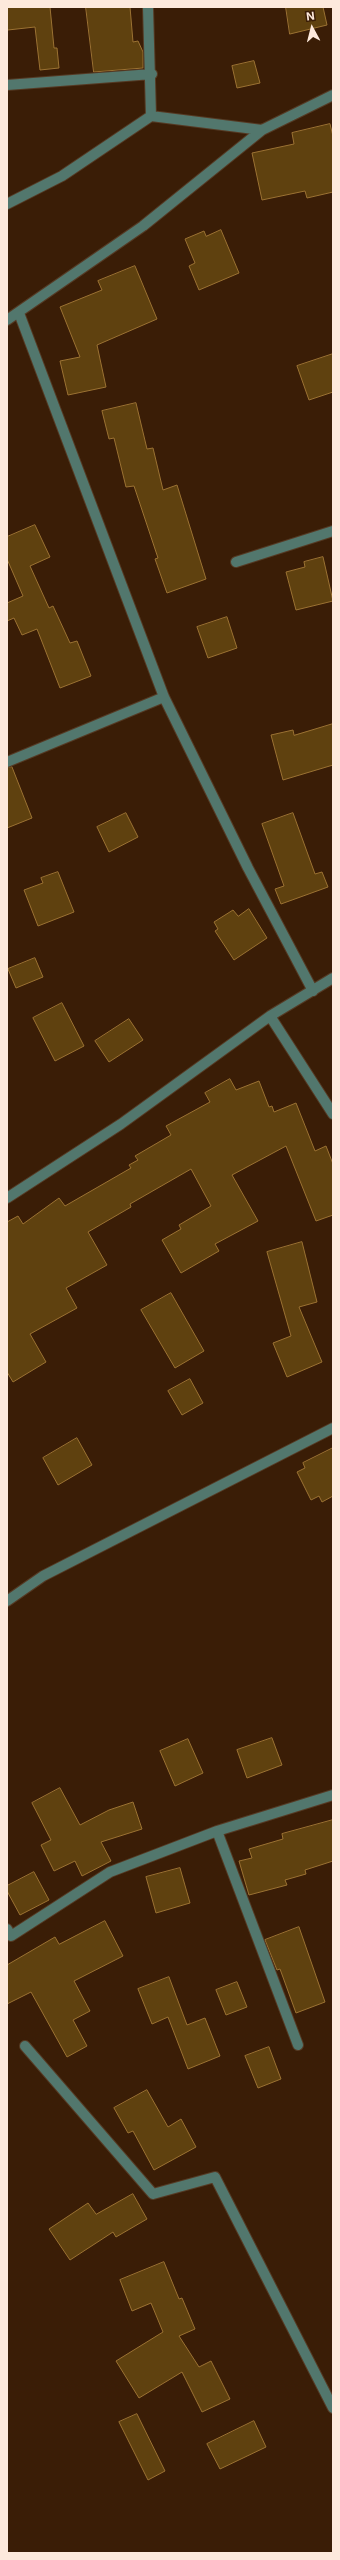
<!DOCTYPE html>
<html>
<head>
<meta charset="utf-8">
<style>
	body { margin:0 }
	#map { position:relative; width:340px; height:2560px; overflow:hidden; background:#3a1d06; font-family:Inter,sans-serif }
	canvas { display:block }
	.frame { position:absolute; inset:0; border:8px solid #fde9dc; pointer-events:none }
	.north { position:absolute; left:292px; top:8px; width:40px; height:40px; -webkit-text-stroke:3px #3a1d06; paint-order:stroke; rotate:353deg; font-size:11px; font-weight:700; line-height:16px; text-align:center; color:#fde9dc }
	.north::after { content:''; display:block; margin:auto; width:14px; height:18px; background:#fde9dc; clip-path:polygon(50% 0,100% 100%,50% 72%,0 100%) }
</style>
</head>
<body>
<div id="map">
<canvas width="340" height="2560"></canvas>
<div class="frame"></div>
<div class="north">N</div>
</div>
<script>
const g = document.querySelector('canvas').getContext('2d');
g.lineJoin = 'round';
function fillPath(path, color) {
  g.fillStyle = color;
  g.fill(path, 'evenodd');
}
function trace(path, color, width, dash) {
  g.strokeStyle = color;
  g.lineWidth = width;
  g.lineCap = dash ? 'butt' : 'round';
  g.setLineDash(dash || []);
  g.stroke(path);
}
const building = new Path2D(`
	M7,7H50L54,48H57L59,68L40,70L35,27L8,30Z
	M86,7H130L133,42L138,41L143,52V68L94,72Z
	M286,7H323L327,25L290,34Z
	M254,61L260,83L237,88L232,66Z
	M330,124L333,136V192L307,198L305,191L262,200L252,153L294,144L292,133Z
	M221,230L239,273L199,290L189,266L195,263L185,239L204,231L206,236Z
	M135,266L157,319L97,345L106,387L68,395L60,361L80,357L60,307L102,290L98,281Z
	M333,354V392L309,400L297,366Z
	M136,403L147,449L153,448L163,490L177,485L206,579L167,593L155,559L158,558L134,486L126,487L114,438L109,439L102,411Z
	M35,525L50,557L30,566L49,608L53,606L70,643L77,641L91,676L60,688L37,629L22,635L14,618L7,621V603L23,596L7,559V537Z
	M323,557L333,601L296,610L286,572L305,567L304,562Z
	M227,617L237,648L208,658L197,627Z
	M333,724V765L283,780L271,735L293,730L294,735Z
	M12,767L32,818L7,828V768Z
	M126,813L138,837L109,852L97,827Z
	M293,813L315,874L322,872L328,887L281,904L275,889L284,886L262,824Z
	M58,872L74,912L38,926L24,890L43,883L41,878Z
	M249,909L267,938L234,960L215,931L218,929L214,922L233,910L238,916Z
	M35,958L43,977L16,988L8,969Z
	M62,1003L84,1046L55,1061L33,1018Z
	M129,1019L143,1040L109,1062L95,1041Z
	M230,1079L236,1090L259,1081L269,1107L272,1106L274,1112L296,1103L315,1151L326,1146L333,1164V1215L316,1221L286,1146L232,1175L258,1221L215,1244L219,1251L181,1273L162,1240L181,1229L179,1225L211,1206L191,1169L130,1204L131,1207L88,1232L107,1265L66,1288L77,1308L30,1334L46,1362L13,1382L7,1372V1222L18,1216L23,1224L59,1198L65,1206L131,1168L129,1165L138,1160L135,1156L171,1135L166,1126L210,1102L205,1093Z
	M302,1242L317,1302L299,1307L322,1362L287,1377L273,1343L291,1336L267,1252Z
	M171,1293L204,1351L175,1368L141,1310Z
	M190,1379L203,1403L182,1415L168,1391Z
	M77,1438L92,1465L58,1485L43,1458Z
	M333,1448V1496L322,1502L319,1496L311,1500L297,1472L305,1468L303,1463Z
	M272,1738L282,1765L247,1778L237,1750Z
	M188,1739L203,1773L175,1786L160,1751Z
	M60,1788L80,1825L109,1810L133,1802L142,1829L101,1842L111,1861L82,1876L75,1861L54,1871L41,1845L51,1840L32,1803Z
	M333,1820V1861L305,1870L306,1874L285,1880L287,1885L249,1895L239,1861L252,1858L249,1849L283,1839L282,1834Z
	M180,1868L190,1903L156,1913L146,1877Z
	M34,1872L49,1900L20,1915L7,1891V1886Z
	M105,1921L123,1956L74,1981L90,2011L73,2020L87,2046L67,2057L31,1992L7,2004V1965L55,1937L59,1944Z
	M299,1927L325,2002L296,2013L280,1969L277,1970L265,1940Z
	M169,1977L187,2025L205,2018L220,2056L188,2069L168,2017L152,2024L138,1989Z
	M237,1982L247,2007L226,2015L216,1990Z
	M269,2047L281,2079L258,2088L245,2056Z
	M147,2090L168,2127L181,2119L196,2147L154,2170L133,2131L128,2133L114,2108Z
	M133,2194L147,2219L116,2237L113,2232L70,2260L49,2229L88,2203L96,2214Z
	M164,2262L179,2299L182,2298L195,2329L179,2336L199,2367L211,2361L230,2399L202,2412L182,2372L139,2398L116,2361L163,2332L151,2303L132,2311L120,2280Z
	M137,2414L165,2471L148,2480L119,2422Z
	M254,2421L266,2447L220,2469L207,2444Z`);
const minor = new Path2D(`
	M148,7L151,116
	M7,85L152,74
	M7,204L62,176L151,116L262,130
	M19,313L164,697L248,868L313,991
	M7,320L143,226L262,130L333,95
	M236,562L333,531
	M7,762L164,697
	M270,1016L333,1114
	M7,1198L121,1124L270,1016L333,978
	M7,1601L43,1576L333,1428
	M217,1831L298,2045
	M7,1929L11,1936L110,1872L217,1831L333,1795
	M25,2046L153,2194L215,2177L333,2408`);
fillPath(building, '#5f410f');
trace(building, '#9b7233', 1);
trace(minor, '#553a24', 12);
trace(minor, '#52776d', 10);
</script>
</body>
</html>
